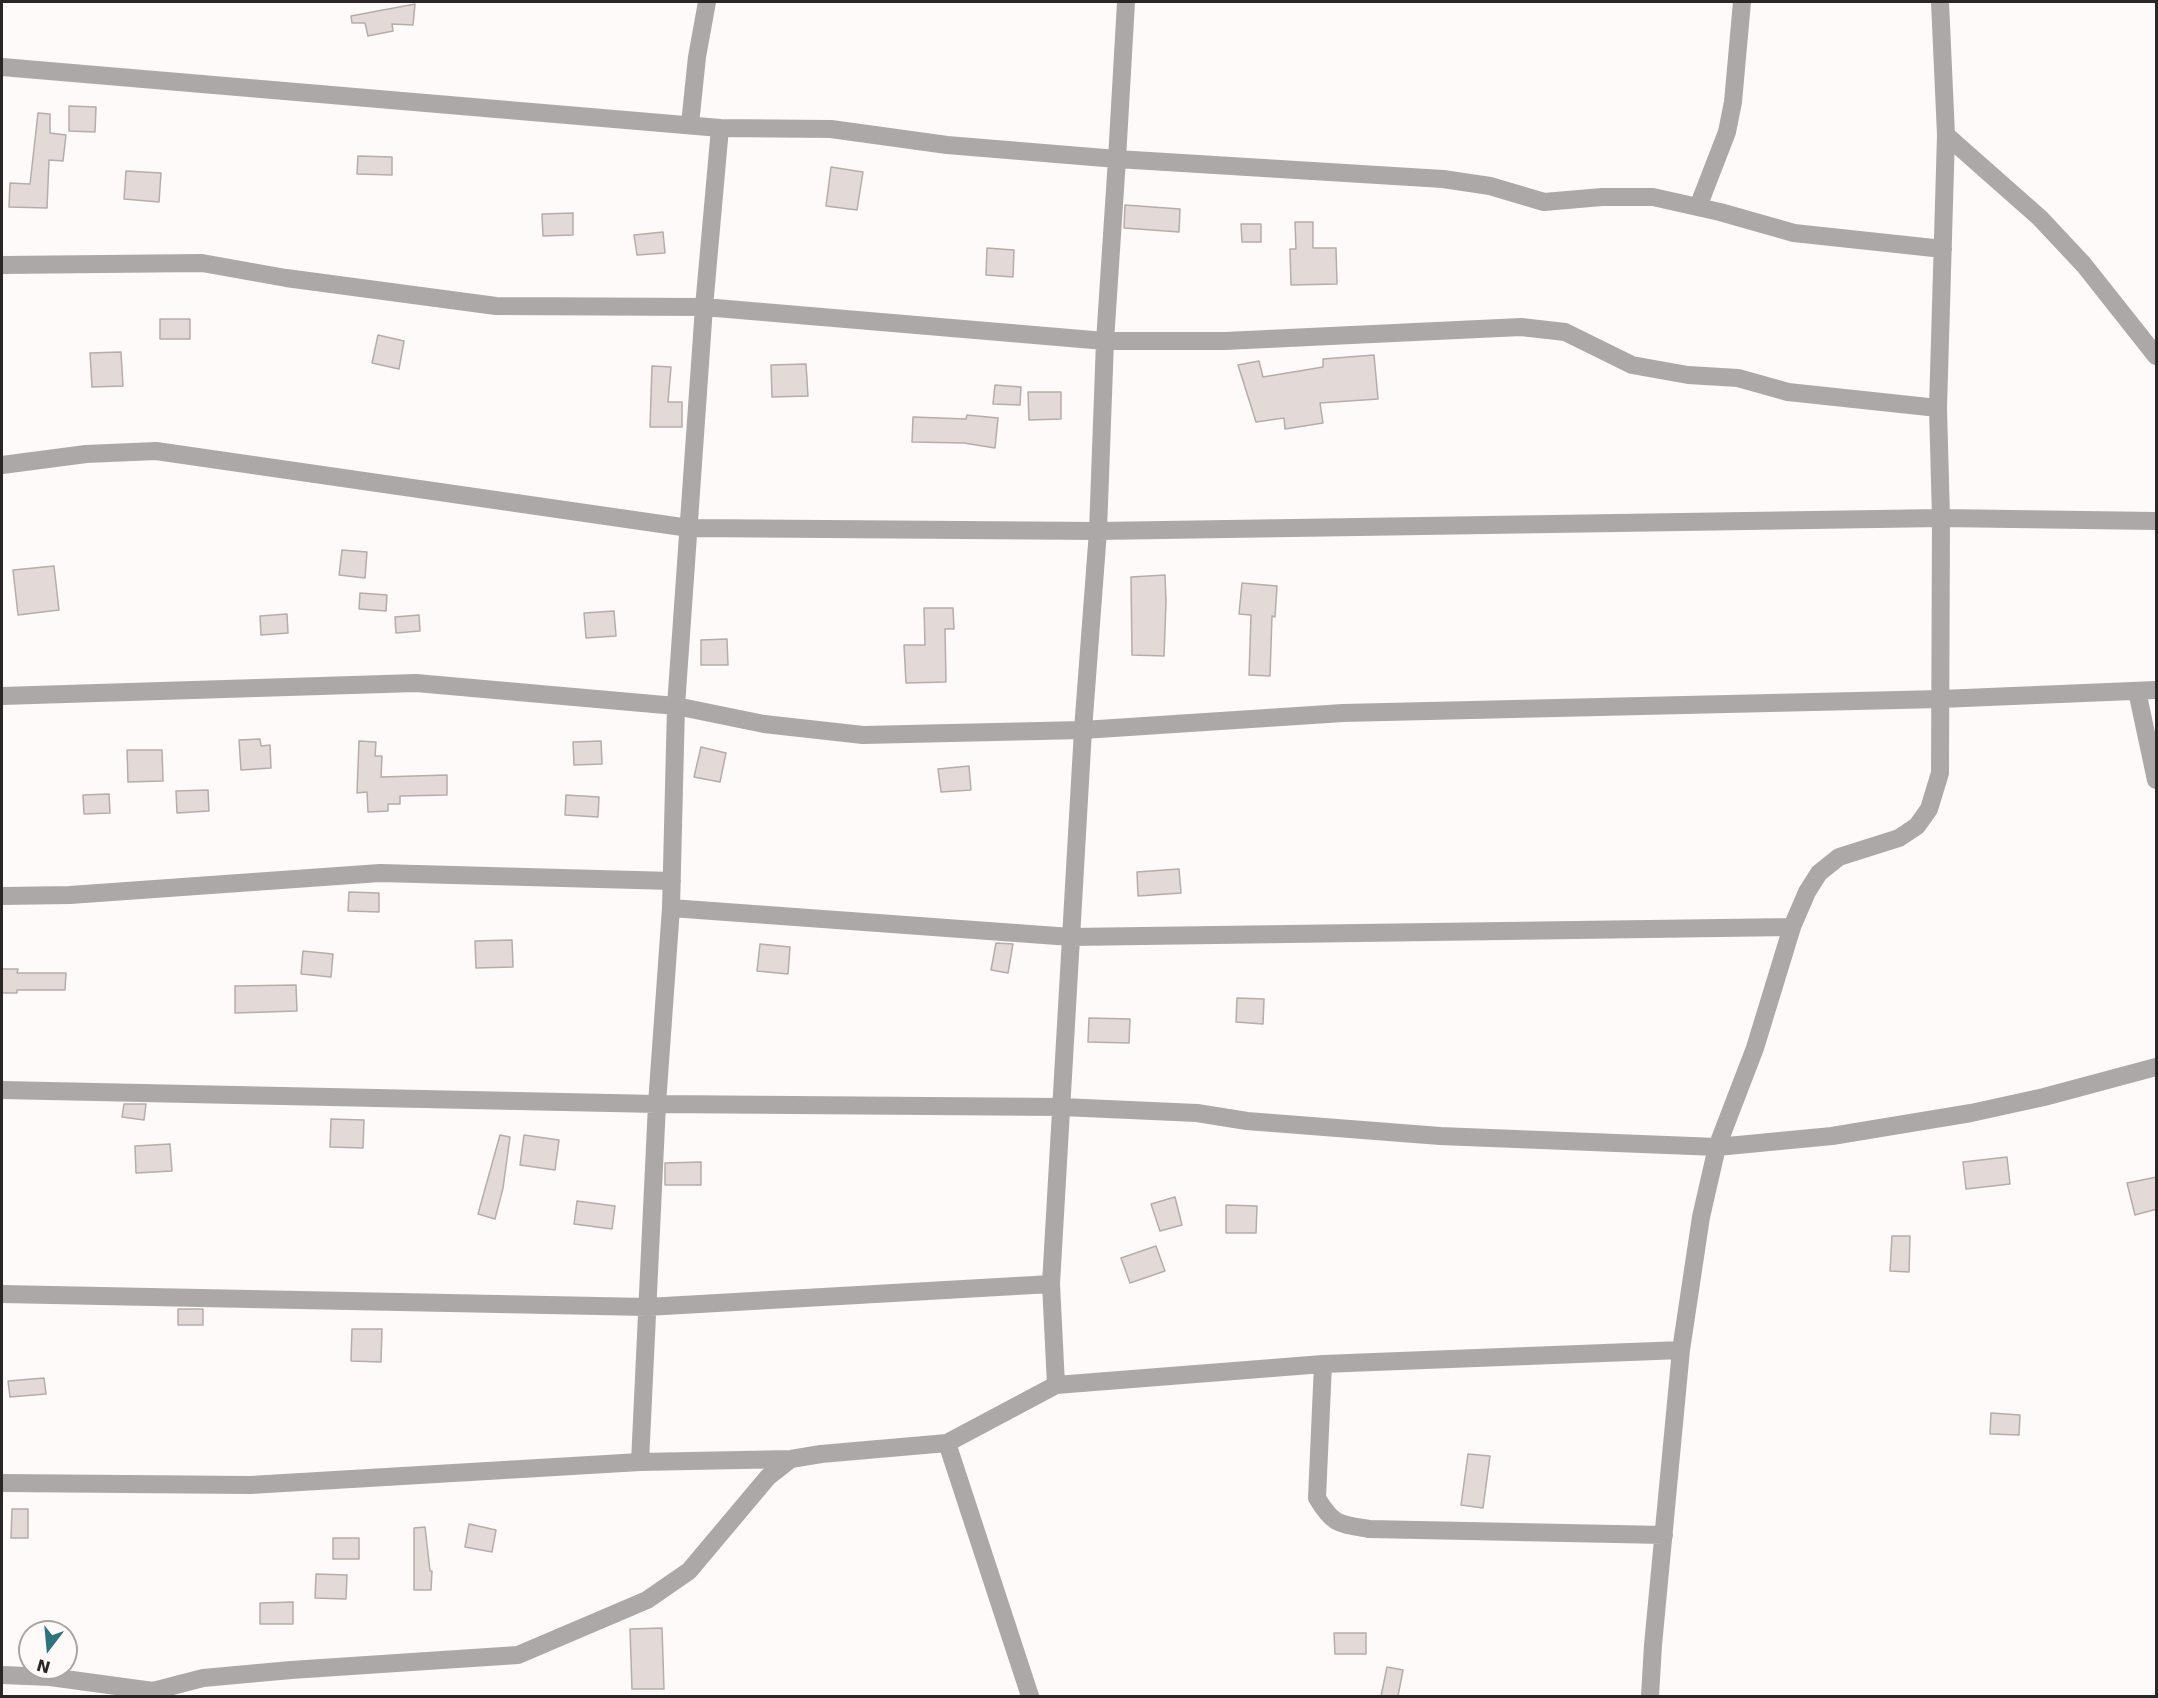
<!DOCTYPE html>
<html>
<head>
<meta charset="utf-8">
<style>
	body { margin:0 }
	#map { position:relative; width:2158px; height:1698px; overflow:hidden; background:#fefaf9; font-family:"DejaVu Sans",sans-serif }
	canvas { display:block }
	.frame { position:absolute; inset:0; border:3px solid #292625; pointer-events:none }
	.north { position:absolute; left:18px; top:1620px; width:60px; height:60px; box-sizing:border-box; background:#fefaf9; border:2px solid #a9a5a4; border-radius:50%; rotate:196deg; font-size:16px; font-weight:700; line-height:24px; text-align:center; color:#292625 }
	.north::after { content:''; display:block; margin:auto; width:21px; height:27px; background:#2d757e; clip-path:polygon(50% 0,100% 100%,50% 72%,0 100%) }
</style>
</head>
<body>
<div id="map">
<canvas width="2158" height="1698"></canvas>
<div class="frame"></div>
<div class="north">N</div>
</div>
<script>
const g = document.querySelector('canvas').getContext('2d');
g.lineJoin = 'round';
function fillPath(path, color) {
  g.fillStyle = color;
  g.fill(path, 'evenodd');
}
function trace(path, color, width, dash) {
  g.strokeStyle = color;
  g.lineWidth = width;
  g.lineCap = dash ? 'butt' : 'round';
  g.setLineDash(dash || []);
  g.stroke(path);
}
const building = new Path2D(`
	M415,4L413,25L392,24L393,31L368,36L365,23H352L351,16Z
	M69,106L96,107L95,132L69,131Z
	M38,113L50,114V133L66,135L63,161L49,160L47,208L9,207L10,183L30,184Z
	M358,156L392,157V175L357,174Z
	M831,167L863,172L857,210L826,206Z
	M126,171L161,173L159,202L124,199Z
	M1125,205L1180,209L1179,232L1124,228Z
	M573,213V235L543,236L542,214Z
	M1295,222H1313V248H1336L1337,284L1291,285L1290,249H1296Z
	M1241,224H1261V242H1242Z
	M663,232L665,253L637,255L634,235Z
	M987,248L1014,250L1013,277L986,275Z
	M160,319H190V339H160Z
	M378,335L404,341L399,369L372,363Z
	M121,352L123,386L92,387L90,353Z
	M1374,355L1378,399L1320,403L1323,423L1285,429L1284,418L1256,422L1238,365L1259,361L1263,377L1323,367V359Z
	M806,364L808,396L772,397L771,365Z
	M652,366L671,367L668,402H682V427H650Z
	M995,385L1021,387L1020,405L993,404Z
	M1028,392H1061V419L1029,420Z
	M967,415L998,418L995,448L964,443L912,442L913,417L966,419Z
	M342,550L367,552L365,578L339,575Z
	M54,566L59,610L18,615L13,570Z
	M1165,575L1166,602L1164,656L1132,655L1131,577Z
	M1242,583L1277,586L1275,617L1272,616L1270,676L1249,675L1251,615L1239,614Z
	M360,593L387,595L386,611L359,609Z
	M924,608H953L954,629H945L946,682L906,683L904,645H925Z
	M614,611L616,636L586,638L584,613Z
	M287,614L288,633L261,635L260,616Z
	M419,615L420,631L396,633L395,617Z
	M727,639L728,665H701V640Z
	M260,739L261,746L270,745L271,768L241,770L239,740Z
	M359,741L376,742L375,756H382L381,777L447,775V795L400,796V804H388V811L368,812L367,792L357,793Z
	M601,741L602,764L574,765L573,742Z
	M701,747L726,753L720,782L694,777Z
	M127,750H162L163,781L128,782Z
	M969,766L971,790L941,792L938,769Z
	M208,790L209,811L177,813L176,791Z
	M109,794L110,813L84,814L83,795Z
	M566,795L599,797L598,817L565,815Z
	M1179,869L1181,893L1138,896L1137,872Z
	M349,892L379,893V912L348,911Z
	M512,940L513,967L476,968L475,941Z
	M996,943L1013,944L1008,973L991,970Z
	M760,944L790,947L788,974L757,971Z
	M303,951L333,954L331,977L301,974Z
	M2,969H18L17,973H66L65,990H17V993H2Z
	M296,985L297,1011L235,1013V986Z
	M1237,998L1264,999L1263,1024L1236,1022Z
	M1089,1018L1130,1019L1129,1043L1088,1042Z
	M124,1104H146L144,1120L122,1117Z
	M331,1119L364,1120L363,1148L330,1147Z
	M500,1135L510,1137L503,1188L495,1219L478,1214Z
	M524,1135L559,1140L555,1170L520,1165Z
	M170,1144L172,1171L136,1173L135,1146Z
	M2007,1157L2010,1184L1966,1189L1963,1162Z
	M701,1162V1185H665V1163Z
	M2157,1177V1209L2135,1215L2127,1183Z
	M1175,1197L1182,1225L1160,1231L1151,1204Z
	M577,1201L615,1206L612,1229L574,1224Z
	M1226,1205L1257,1206L1256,1233H1226Z
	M1892,1236H1910L1909,1272L1890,1271Z
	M1156,1246L1165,1271L1130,1283L1121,1258Z
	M178,1309H203V1325H178Z
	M352,1329H382L381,1362L351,1361Z
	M44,1378L46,1394L10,1397L8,1381Z
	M1991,1413L2020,1415L2019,1435L1990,1434Z
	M1468,1454L1490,1456L1483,1508L1461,1505Z
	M12,1509H28V1538H11Z
	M469,1524L496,1530L492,1552L465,1547Z
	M425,1527L430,1571H432L431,1590H414V1528Z
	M333,1538H359V1559H333Z
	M316,1574L347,1575L346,1599L315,1598Z
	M293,1602V1624H260V1603Z
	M662,1628L664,1689H632L630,1629Z
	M1334,1633H1366V1654H1335Z
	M1387,1667L1403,1670L1398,1696H1381Z`);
const minor = new Path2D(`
	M1126,2L1117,159L1443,179L1490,186L1544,202L1602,197H1653L1720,212L1794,233L1943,249
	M2,67L720,128L831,129L947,145L1117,159L1105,341L1098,531L1083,730L1051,1284L1056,1385
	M690,124L697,57L707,2
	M720,128L704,307L676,706L671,908L657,1104L1062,1107L1197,1113L1247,1121L1440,1136L1717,1147L1832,1136L1971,1113L2044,1097L2156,1067
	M1946,135L2040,218L2084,265L2156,356
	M1698,207L1727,132L1733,102L1742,2
	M2,265L202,263L286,278L496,306L704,307L1105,341H1225L1521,327L1565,332L1632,365L1688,375L1738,378L1788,392L1938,408
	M2,465L86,454L156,451L689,528L1098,531L1941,518L2156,521
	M2137,691L2156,780
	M2,696L416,683L676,706L764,724L863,735L1083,730L1343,713L1941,699L2156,690
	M2,896L70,895L380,873L672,881
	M671,908L1071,937L1792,927
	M2,1090L657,1104L640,1462
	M2,1294L647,1307L1051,1284
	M1323,1364L1317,1498C1333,1525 1339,1524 1369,1529L1664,1535
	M947,1443L1030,1696
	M2,1483L250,1485L640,1462L791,1459
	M2,1675L50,1677L153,1691L203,1678L291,1670L518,1655L647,1600L689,1571L768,1477L791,1459L821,1454L947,1443L1056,1385L1323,1364L1681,1350
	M1650,1696L1653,1645L1681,1350L1701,1217L1717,1147L1755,1048L1792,927L1807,892L1819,873L1839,857L1899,838L1917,826L1929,809L1940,773L1941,518L1938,408L1946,135L1940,2`);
fillPath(building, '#e3d9d7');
trace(building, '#b6acaa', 1.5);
trace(minor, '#aca8a7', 18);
</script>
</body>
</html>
